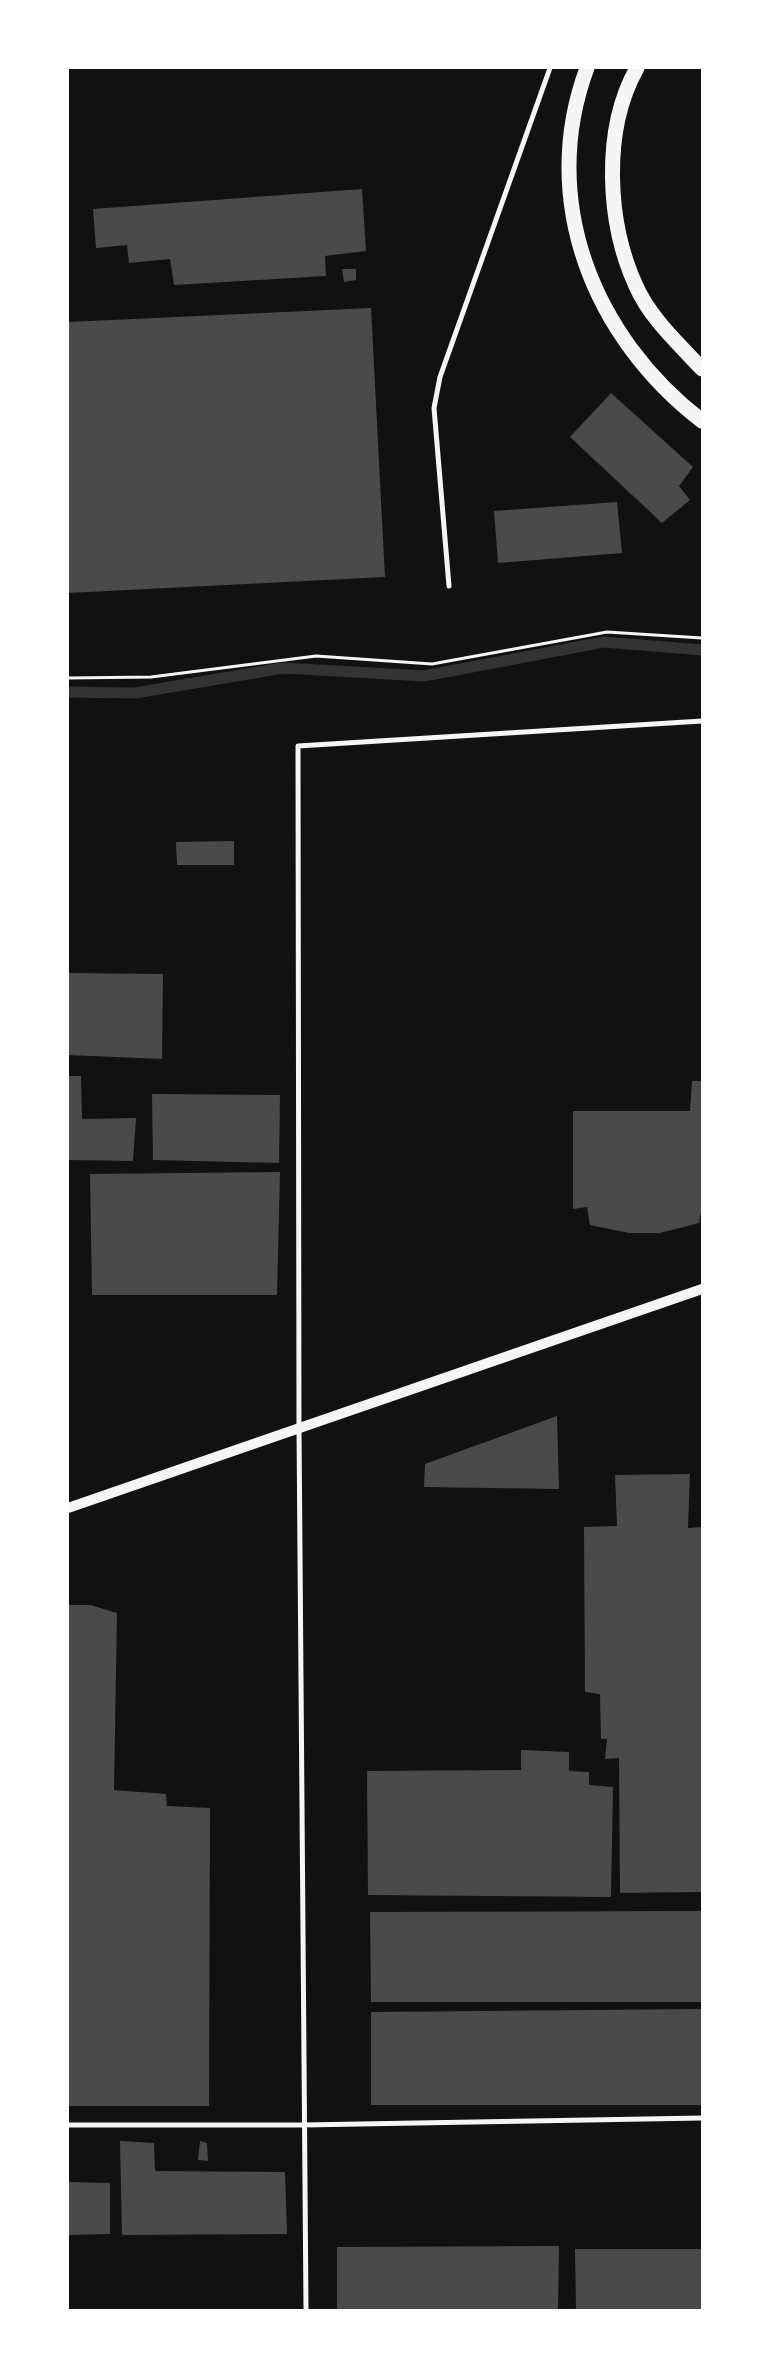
<!DOCTYPE html>
<html>
<head>
<meta charset="utf-8">
<style>
	body { margin:0 }
	#map { position:relative; width:770px; height:2378px; overflow:hidden; background:#111; font-family:"Golos Text",sans-serif }
	canvas { display:block }
	.frame { position:absolute; inset:0; border:69px solid #fff; pointer-events:none }
</style>
</head>
<body>
<div id="map">
<canvas width="770" height="2378"></canvas>
<div class="frame"></div>
</div>
<script>
const g = document.querySelector('canvas').getContext('2d');
g.lineJoin = 'round';
function trace(path, color, width, dash) {
  g.strokeStyle = color;
  g.lineWidth = width;
  g.lineCap = dash ? 'butt' : 'round';
  g.setLineDash(dash || []);
  g.stroke(path);
}
function fillPath(path, color) {
  g.fillStyle = color;
  g.fill(path, 'evenodd');
}
const stream = new Path2D(`
	M68,692L135,693L283,668L424,676L604,642L702,650`);
const building = new Path2D(`
	M362,189L366,251L325,256L326,276L174,285L170,259L129,263L127,245L96,248L93,209Z
	M342,269H356V280L344,282Z
	M371,308L385,577L68,593V322Z
	M611,393L693,467L679,486L690,500L662,523L570,437Z
	M617,502L622,553L498,563L494,511Z
	M234,841V865H177L176,842Z
	M68,973L163,974L162,1059L68,1055Z
	M68,1076H81L82,1119L136,1118L133,1161L68,1160Z
	M692,1081H702V1206L699,1223L660,1233H629L590,1225L587,1207L573,1209V1111H690Z
	M152,1094L280,1095L279,1163L153,1160Z
	M280,1172L277,1295H92L90,1174Z
	M557,1416L559,1489L424,1487L425,1464Z
	M690,1474L688,1528L702,1527V1892L620,1893L619,1758L605,1759L607,1739H601L600,1694L585,1692L584,1527L617,1526L615,1475Z
	M68,1605H91L117,1613L114,1790L166,1794L167,1806L210,1808L209,2106H68Z
	M521,1750L569,1752V1771L589,1772V1785L613,1787L611,1897L368,1895L367,1771L521,1770Z
	M702,1911V2002H371L370,1912Z
	M702,2009V2105H371V2012Z
	M120,2141L154,2143L155,2171L285,2172L287,2234L122,2235Z
	M200,2141L207,2143L208,2161L198,2160Z
	M68,2182L110,2183V2234L68,2235Z
	M559,2246L558,2310H337V2247Z
	M575,2249H702V2310H576Z`);
const path = new Path2D(`
	M68,678L151,677L316,656L432,664L607,632L702,638`);
const minor = new Path2D(`
	M449,586L434,408L440,377L550,68
	M68,2125H303L702,2118
	M306,2310L299,1428L298,746L702,721`);
const secondary = new Path2D(`
	M68,1508L702,1289`);
const motorway = new Path2D(`
	M587,68C538,200 593,337 702,421
	M637,68C602,130 607,223 636,286C650,318 679,344 702,369`);
trace(stream, '#333', 11);
fillPath(building, '#4a4a4a');
trace(path, '#f5f5f5', 3);
trace(minor, '#f5f5f5', 5);
trace(secondary, '#f5f5f5', 10);
trace(motorway, '#f5f5f5', 15);
</script>
</body>
</html>
